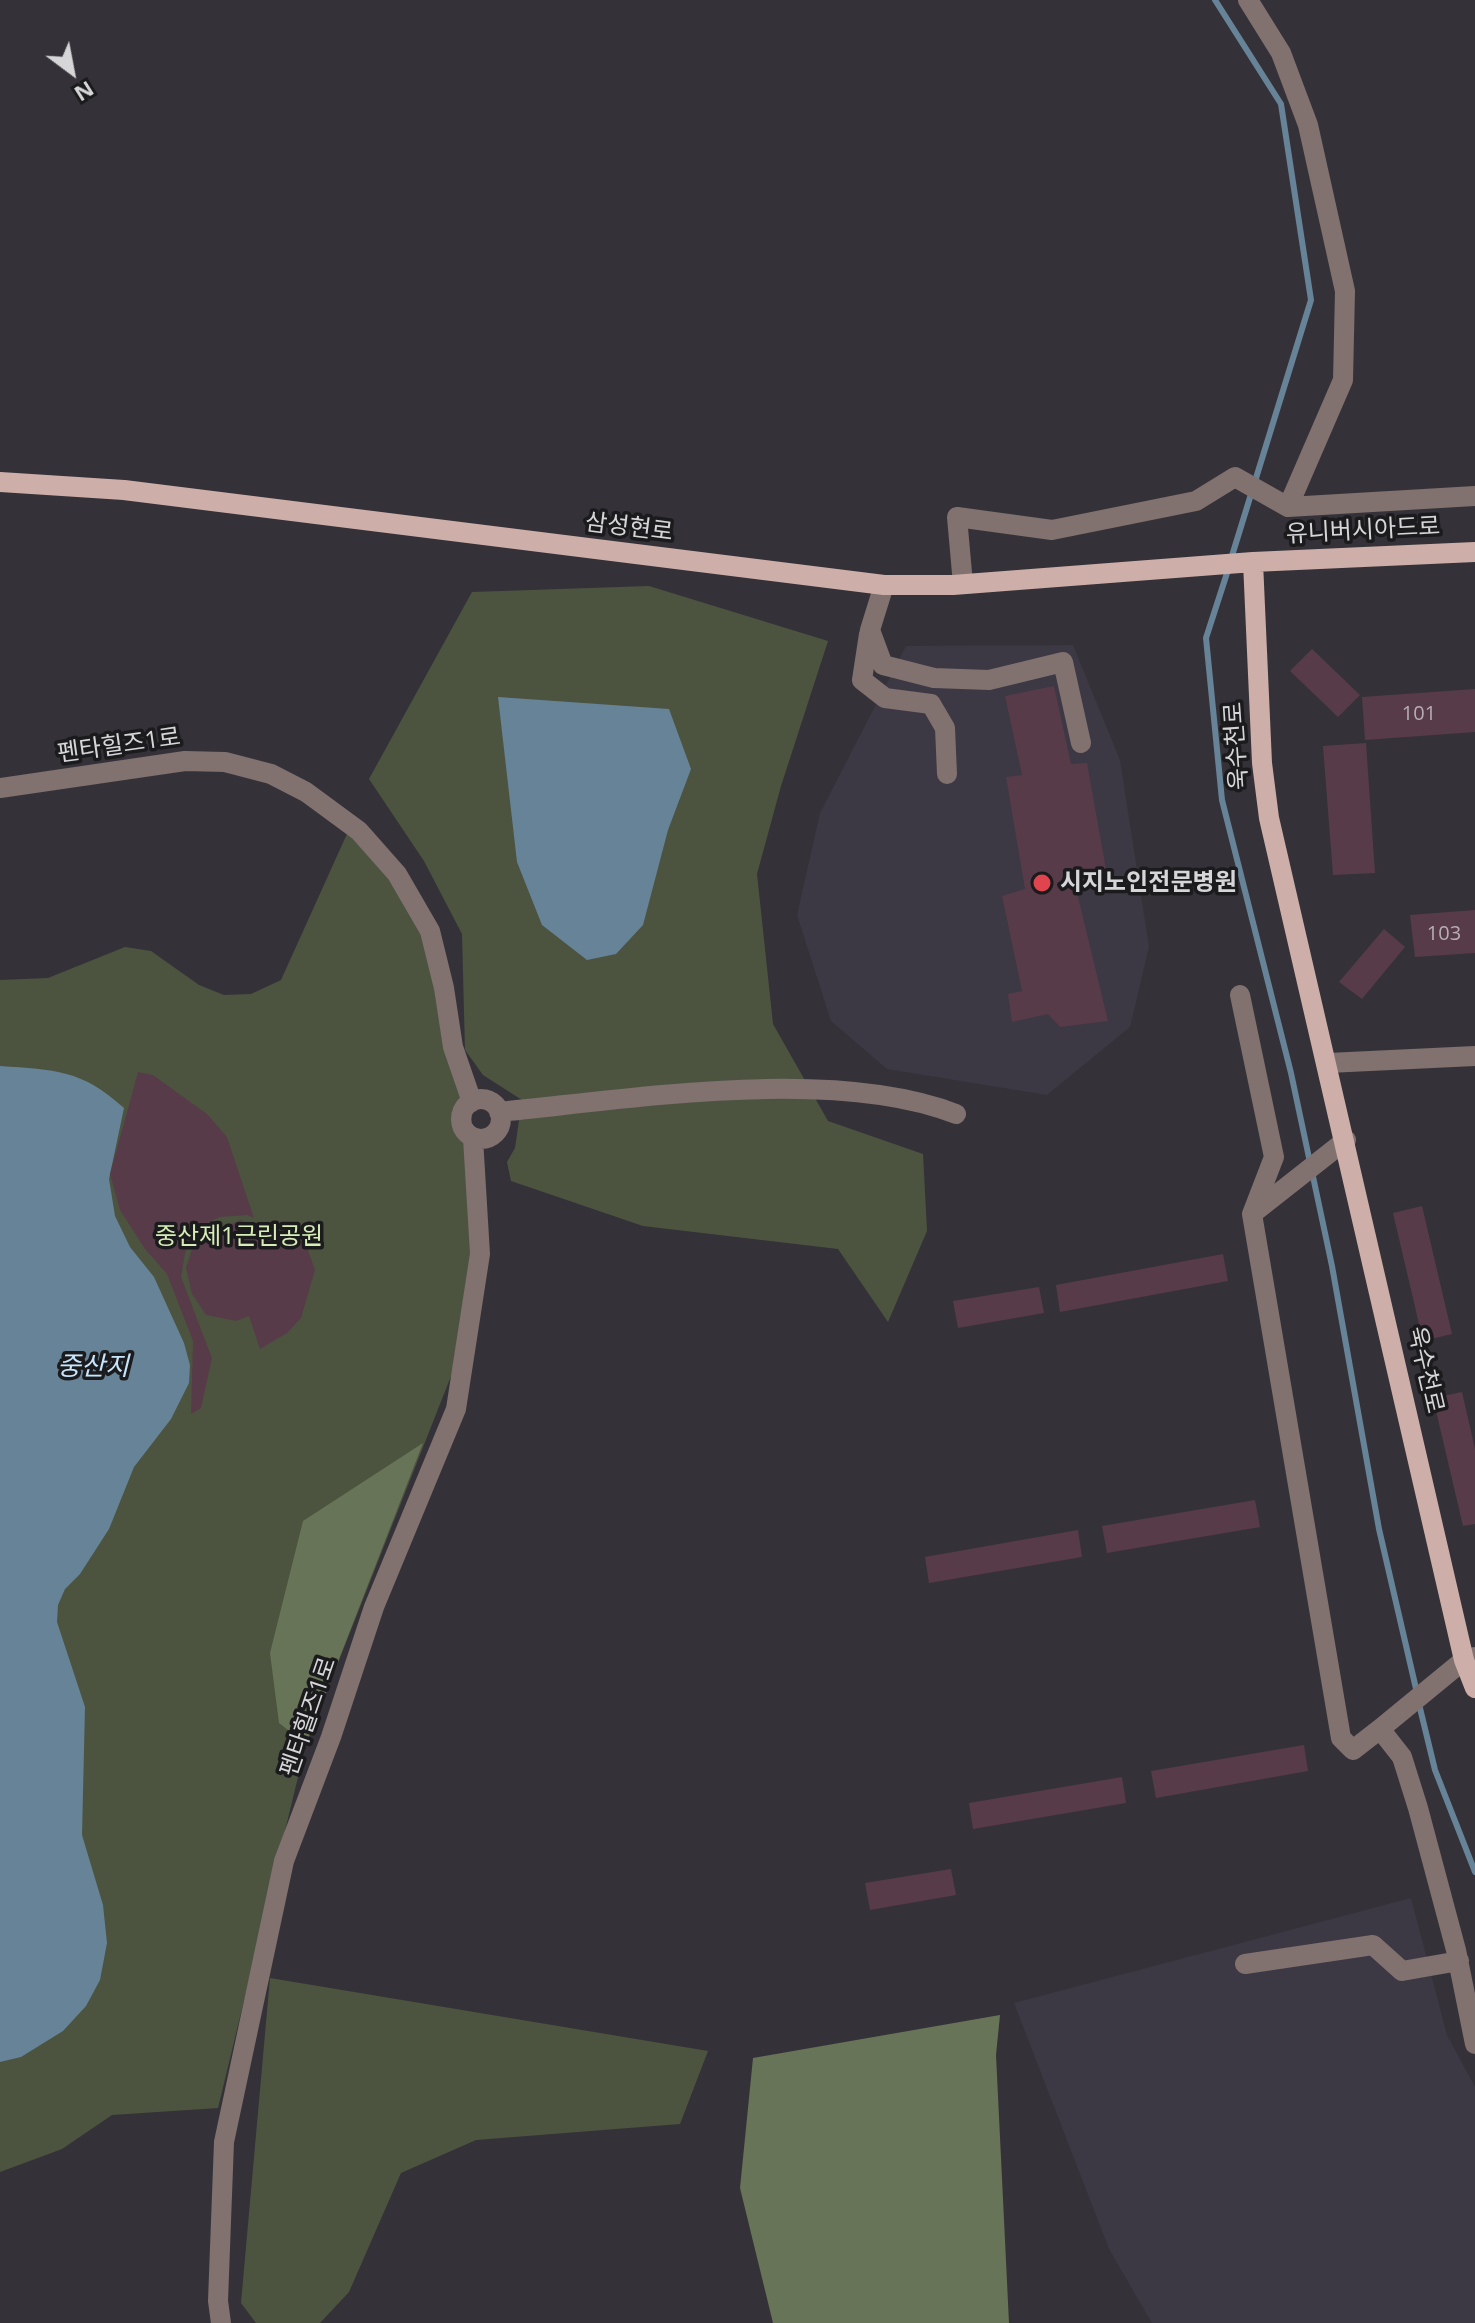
<!DOCTYPE html>
<html>
<head>
<meta charset="utf-8">
<style>
	body { margin:0 }
	#map { position:relative; width:1475px; height:2323px; overflow:hidden; background:#343238; font-family:"Open Sans",sans-serif }
	canvas { display:block }
	.north { position:absolute; left:32px; top:32px; width:80px; height:80px; -webkit-text-stroke:6px #1b1b1d; paint-order:stroke; rotate:148deg; font-size:22px; font-weight:700; line-height:32px; text-align:center; color:#d6d5d8 }
	.north::after { content:''; display:block; margin:auto; width:28px; height:36px; background:#d6d5d8; clip-path:polygon(50% 0,100% 100%,50% 72%,0 100%) }
</style>
</head>
<body>
<div id="map">
<canvas width="1475" height="2323"></canvas>
<div class="north">N</div>
</div>
<script>
const g = document.querySelector('canvas').getContext('2d');
g.lineJoin = 'round';
function fillPath(path, color) {
  g.fillStyle = color;
  g.fill(path, 'evenodd');
}
function trace(path, color, width, dash) {
  g.strokeStyle = color;
  g.lineWidth = width;
  g.lineCap = dash ? 'butt' : 'round';
  g.setLineDash(dash || []);
  g.stroke(path);
}
function label(font, color, halo, rows, align = 'center') {
  g.font = font + ' "Open Sans","Noto Sans KR",sans-serif';
  g.lineWidth = 7;
  g.setLineDash([]);
  g.textBaseline = 'middle';
  g.strokeStyle = halo;
  g.fillStyle = color;
  for (const [text, x, y, turn = 0] of rows) {
    g.save();
    g.translate(x, y);
    g.rotate((+turn || 0) * Math.PI / 180);
    g.textAlign = isNaN(turn) ? turn : align;
    if (halo) g.strokeText(text, 0, 0);
    g.fillText(text, 0, 0);
    g.restore();
  }
}
const built = new Path2D(`
	M1073,645L1120,760L1149,947L1130,1027L1047,1095L887,1069L831,1021L797,915L820,813L906,646Z
	M1411,1898L1447,2035L1475,2087V2323H1152L1109,2249L1014,2003Z`);
const green = new Path2D(`
	M649,586L828,641L781,786L757,874L773,1024L828,1121L923,1154L927,1231L888,1322L838,1249L643,1226L511,1181L507,1162L515,1148L522,1100L483,1075L465,1050L462,934L424,861L369,779L472,592Z
	M351,825L430,931L472,1102L470,1328L306,1744L218,2108L112,2115L62,2149L0,2172V980L48,978L125,947L151,951L199,985L224,995L251,994L281,980Z
	M270,1978L708,2051L680,2124L476,2140L401,2173L349,2292L320,2323H256L241,2303Z`);
const forest = new Path2D(`
	M423,1443L306,1744L279,1723L270,1653L303,1521Z
	M1000,2015L996,2055L1009,2323H773L740,2188L753,2058Z`);
const water = new Path2D(`
	M498,697L669,709L691,769L668,830L643,925L616,954L587,960L542,925L517,862Z
	M0,1066C55,1070 81,1069 124,1108L109,1179L115,1216L130,1247L154,1277L184,1343L190,1365L189,1383L171,1419L134,1467L109,1529L80,1574L65,1589L58,1605L57,1622L85,1707L82,1835L103,1905L107,1943L100,1980L86,2006L63,2031L21,2057L0,2062Z`);
const stream = new Path2D(`
	M1215,0L1281,104L1311,300L1231,559
	M1228,570L1206,638L1222,800L1291,1073L1332,1266L1379,1529L1417,1693
	M1419,1704L1435,1770L1475,1872`);
const building = new Path2D(`
	M1312,649L1360,695L1338,717L1290,671Z
	M1054,686L1071,764L1087,763L1107,875L1074,880L1108,1021L1060,1027L1048,1014L1012,1022L1008,994L1022,991L1002,896L1025,889L1006,777L1022,775L1005,696Z
	M1475,689V732L1365,740L1362,697Z
	M1366,743L1375,873L1333,875L1323,746Z
	M1475,910V953L1415,957L1410,915Z
	M1384,929L1405,947L1362,999L1339,982Z
	M138,1072L153,1075L207,1114L227,1137L254,1218L247,1215L220,1217L199,1227L191,1236L185,1253L181,1277L212,1358L201,1408L191,1414L193,1341L167,1274L145,1249L120,1210L110,1174Z
	M1422,1206L1452,1334L1423,1341L1393,1213Z
	M240,1220L264,1228L276,1243L298,1222L315,1270L301,1318L287,1333L260,1349L249,1316L236,1321L206,1315L192,1294L186,1268L194,1243Z
	M1223,1254L1228,1281L1060,1312L1056,1285Z
	M1039,1287L1044,1313L958,1328L953,1301Z
	M1462,1392L1475,1449V1524L1463,1526L1433,1398Z
	M1255,1500L1260,1527L1107,1553L1102,1526Z
	M1078,1530L1082,1557L929,1583L925,1557Z
	M1304,1745L1308,1771L1156,1798L1151,1771Z
	M1122,1777L1126,1803L973,1829L969,1803Z
	M951,1869L956,1895L870,1910L865,1883Z`);
const minor = new Path2D(`
	M1248,0L1281,53L1308,125L1345,291L1343,380L1288,507
	M963,584L957,517L1052,530L1196,501L1235,477L1288,507L1475,496
	M884,585L870,630L883,665L934,678L989,680L1063,662L1081,743
	M869,634L862,680L885,698L931,704L945,728L947,774
	M0,788L185,761L225,762L271,774L306,792L359,831L397,874L430,931L444,988L453,1047L472,1102
	M1240,995L1274,1157L1252,1214L1341,1738L1353,1750L1380,1729L1402,1757L1418,1808L1456,1950L1475,2044
	M1328,1063L1475,1056
	M461 1119a20 20 0 1 1 40 0a20 20 0 1 1-40 0Z
	M499,1112C632,1099 832,1066 956,1114
	M1252,1214L1346,1140
	M1380,1729L1464,1660L1475,1657
	M1245,1964L1373,1945L1402,1971L1459,1961
	M221,2323L218,2301L224,2142L284,1861L331,1737L374,1607L456,1409L480,1254L473,1138`);
const major = new Path2D(`
	M0,482L124,490L884,585H953L1253,562L1475,552
	M1253,562L1262,763L1269,818L1464,1660L1475,1688`);
const markers = [
	[1042,883,10,"#e0444e"]
];
const numberNames = [
	["101",1419,714],
	["103",1444,934]
];
const streetNames = [
	["삼성현로",629,528,7],
	["유니버시아드로",1363,531,-3],
	["펜타힐즈1로",119,746,-8],
	["욱수천로",1237,746,-94],
	["욱수천로",1425,1370,77],
	["펜타힐즈1로",309,1717,-71]
];
const poiNames = [
	["시지노인전문병원",1060,883]
];
const parkNames = [
	["중산제1근린공원",239,1237]
];
const waterNames = [
	["중산지",93,1368]
];
fillPath(built, '#3c3844');
fillPath(green, '#4c5440');
fillPath(forest, '#687457');
fillPath(water, '#678398');
trace(stream, '#678398', 6);
fillPath(building, '#573b49');
trace(minor, '#81716f', 20);
trace(major, '#ceaea9', 20);
for (const [x, y, r, color] of markers) {
  const dot = new Path2D();
  dot.arc(x, y, r, 0, 2 * Math.PI);
  g.fillStyle = color;
  g.fill(dot);
  trace(dot, '#1b1b1d', 3);
}
label('20px', '#b6aeb4', null, numberNames);
label('24px', '#d6d5d8', '#1b1b1d', streetNames);
label('bold 24px', '#d6d5d8', '#1b1b1d', poiNames, 'left');
label('24px', '#d7edb7', '#1b1b1d', parkNames);
label('italic 26px', '#c7e5fd', '#1b1b1d', waterNames);
</script>
</body>
</html>
